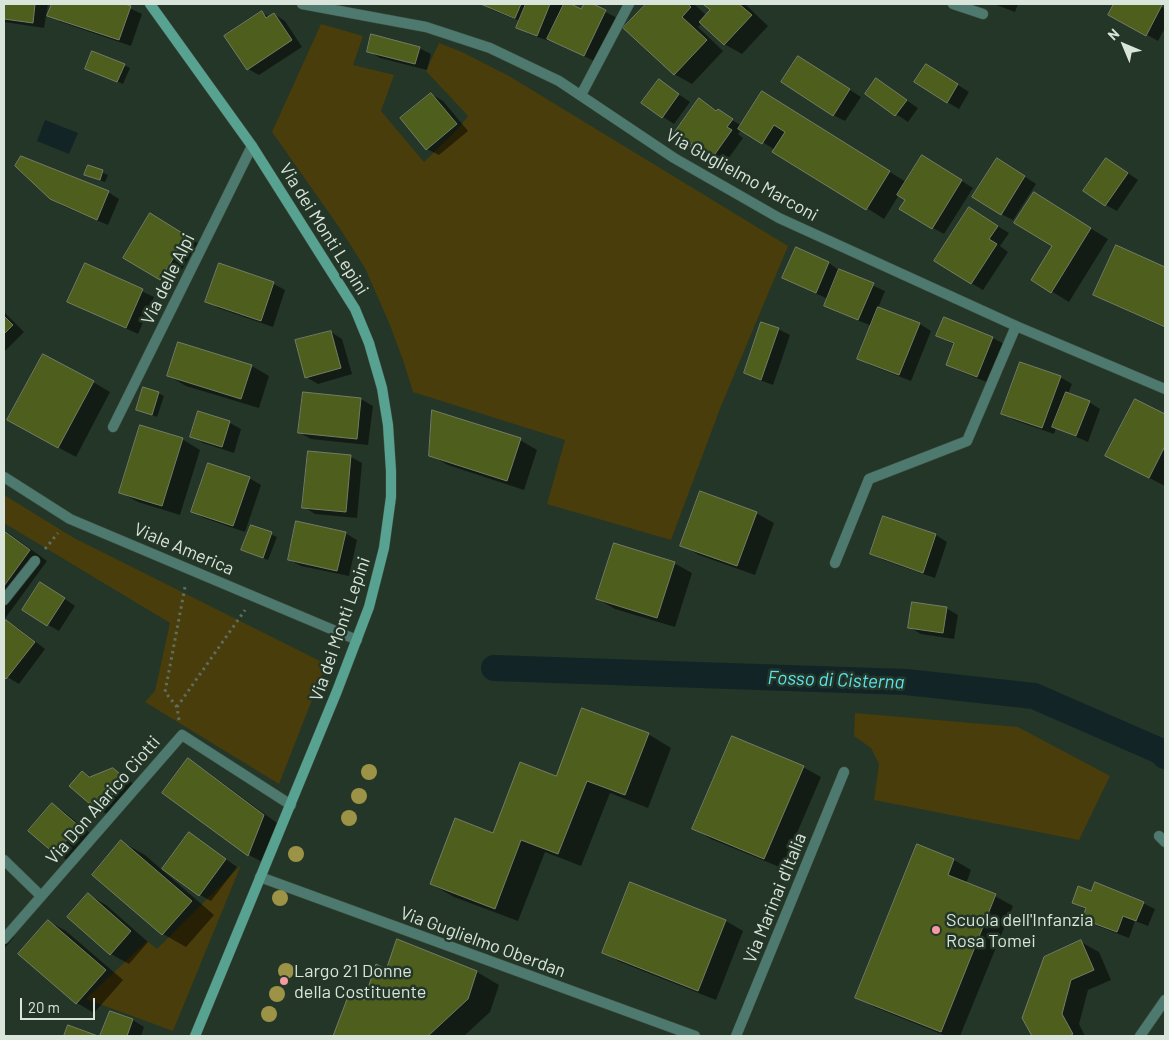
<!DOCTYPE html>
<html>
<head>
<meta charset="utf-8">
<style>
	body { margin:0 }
	#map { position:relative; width:1169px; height:1040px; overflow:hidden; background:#243627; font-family:Barlow,sans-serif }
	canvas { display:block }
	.frame { position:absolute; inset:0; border:5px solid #d9e4da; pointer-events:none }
	.north { position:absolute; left:1099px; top:20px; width:50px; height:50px; -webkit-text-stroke:4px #243627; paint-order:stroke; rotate:315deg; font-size:14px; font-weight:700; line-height:20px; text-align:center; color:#d9e4da }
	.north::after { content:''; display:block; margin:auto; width:18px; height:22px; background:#d9e4da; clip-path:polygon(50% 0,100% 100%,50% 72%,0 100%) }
	.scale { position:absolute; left:20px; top:998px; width:75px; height:22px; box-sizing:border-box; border:2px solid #d9e4da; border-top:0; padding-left:6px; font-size:15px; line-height:18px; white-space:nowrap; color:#d9e4da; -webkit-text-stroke:4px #243627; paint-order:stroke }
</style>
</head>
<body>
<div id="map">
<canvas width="1169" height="1040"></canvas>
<div class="frame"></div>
<div class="north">N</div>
<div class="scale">20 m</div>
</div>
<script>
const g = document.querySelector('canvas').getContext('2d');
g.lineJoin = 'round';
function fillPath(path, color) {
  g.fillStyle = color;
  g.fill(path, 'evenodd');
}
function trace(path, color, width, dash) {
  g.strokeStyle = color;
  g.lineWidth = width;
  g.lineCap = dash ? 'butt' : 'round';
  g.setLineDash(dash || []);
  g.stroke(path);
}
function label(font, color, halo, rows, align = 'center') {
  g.font = font + ' Barlow,sans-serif';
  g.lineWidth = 5;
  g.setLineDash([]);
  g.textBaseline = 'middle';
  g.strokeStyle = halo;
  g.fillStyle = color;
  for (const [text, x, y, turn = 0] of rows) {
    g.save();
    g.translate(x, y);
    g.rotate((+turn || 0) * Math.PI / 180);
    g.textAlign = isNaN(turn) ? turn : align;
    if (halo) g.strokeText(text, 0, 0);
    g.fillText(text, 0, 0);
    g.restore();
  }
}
const green = new Path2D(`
	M321,24L363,36L353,65L394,75L381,111L424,162L458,129L468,116L426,71L439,43L462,52L509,76L788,246L721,406L671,540L547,504L565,440L413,392L404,363L390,325L365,268L339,227L272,132Z
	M4,495L74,538L326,664L279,784L145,702L155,691L170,623L4,523Z
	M855,713L1018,727L1110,776L1079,840L874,800L879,764L871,748L854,736Z
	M241,865L173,1031L86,999L147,941L157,949Z`);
const water = new Path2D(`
	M45,120L78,133L69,154L37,141Z`);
const shadow = new Path2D(`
	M4,4H48L44,28L4,22Z
	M53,4H121L142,14L131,46L61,22L49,15Z
	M481,4H568L582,10L585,4H590L617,18L596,62L550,39L549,41L529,34L517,27L520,21L492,10Z
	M648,4H694L707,16L712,10L705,4H745L768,26L742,54L724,44L702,23L698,27L723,51L692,84L674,74L625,28Z
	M994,4H1018L1015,12Z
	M1116,4H1157L1165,9V28L1158,41L1110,14Z
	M262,13L270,17L274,14L285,21L302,47L259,75L248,69Z
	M419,48L431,54L427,70L380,58L368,51Z
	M810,64L861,97L845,121L833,115Z
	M124,65L130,68L123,84L92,71Z
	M938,72L969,92L959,109L947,102Z
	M876,80L918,108L908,122L866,94Z
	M659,81L690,102L674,124L663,117Z
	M431,94L443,101L468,131L439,155L427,149Z
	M699,100L742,126L780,103L906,182L934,163L973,188L944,234L933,228L906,200L899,195L884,219L742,129L738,134L743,138L723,166L711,160L692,147Z
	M1009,166L1036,184L1013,220L1001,214Z
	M1118,166L1138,180L1117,211L1106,205Z
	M88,167L108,175L105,182L91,177Z
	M108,192L119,199L108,225L63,206L50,198Z
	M1051,204L1108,239L1069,302L1033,280L1054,246Z
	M150,215L198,243L172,286L124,257Z
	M981,216L1009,233L1000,246L1008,252L983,290L971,283Z
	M1116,246L1165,268V328L1112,304L1095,294Z
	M796,249L829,263L840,271L885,291L878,308L920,324L931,331L911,381L870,365L859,358L872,326L837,312L825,305L828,299L783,278Z
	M85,265L154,297L138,334L69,302Z
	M220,265L274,284L285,290L273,327L218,308L207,301Z
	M4,312L24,332L4,352Z
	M944,319L993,338L1004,344L989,383L959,371L947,364L955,345L937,336Z
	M778,329L790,335L773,385L757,379L745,373Z
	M331,332L342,339L352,374L318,384L306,377Z
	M252,366L269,376L259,408L186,386L169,376Z
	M1060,377L1072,384L1068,394L1089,402L1100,409L1088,442L1056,428L1054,434L1014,420L1003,413Z
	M93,382L110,392L76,457L26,430Z
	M158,393L164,396L157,417L137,409Z
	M304,394L361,399L373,406L368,445L311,439L300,433Z
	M1135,400L1165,415V486L1124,465Z
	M198,413L230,423L241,429L234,453L203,443L191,436Z
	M182,439L200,450L180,515L138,502L120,492Z
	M520,440L537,450L524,490L448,465L430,455Z
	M309,453L351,457L362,463L357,518L315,514L304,507Z
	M249,478L261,485L245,532L204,518L192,511Z
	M756,513L774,523L755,575L699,555L682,545Z
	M884,518L936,535L947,542L935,578L883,560L871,554Z
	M251,526L277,537L268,560L248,552Z
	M4,530L47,561L4,620Z
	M345,533L357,540L349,576L301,566L289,560Z
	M674,563L692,573L675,627L615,609L598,599Z
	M52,590L75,606L59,631L48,625Z
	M946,608L958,615L954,639L921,634L909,627Z
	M7,621L18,628L45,649L19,684L4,675V625Z
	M648,734L671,748L648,808L610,793L581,866L545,852L518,921L454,897L431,884L494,834Z
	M188,760L205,770L281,826L266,864L249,855L164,792Z
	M803,767L821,777L782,868L711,839L694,829Z
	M113,770L125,777L136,786L110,816L99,809L82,772L92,778Z
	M52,804L63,811L90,833L67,860L56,853L29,830Z
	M189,833L237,867L211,901L200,895Z
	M122,842L145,855L214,915L186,947L163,934Z
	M918,846L954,860L971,870L966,884L995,896L1013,906L960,1036H946L874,1007L857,997Z
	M631,884L726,921L743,931L716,1000L620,962L603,952Z
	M1092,893L1143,903L1155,909L1148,926L1135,921L1129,938L1095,925L1084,918L1087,910L1073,902Z
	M89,895L106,905L148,942L129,964L111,954L69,917Z
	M48,921L66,931L123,980L94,1013L77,1003Z
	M4,928L14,937L4,949Z
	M1081,942L1099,952L1111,980L1088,990L1079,1024L1085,1036H1034L1024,1018Z
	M386,971L477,972L499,985L490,1012L464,1036H334L350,995L365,1002Z
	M111,1012L133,1020L144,1027L141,1036H102Z`);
const canal = new Path2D(`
	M494,668L906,682L1034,696L1160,751L1165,756`);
const building = new Path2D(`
	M4,4H35L33,23L4,19Z
	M52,4H125L131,6L119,40L47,16Z
	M481,4H521L515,18Z
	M526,4H550L537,36L516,28Z
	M564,4H571L581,9L584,4H593L606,10L584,56L547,39Z
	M646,4H688L691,7L682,17L707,40L674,75L623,28Z
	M703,4H739L752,15L724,45L699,22L710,10Z
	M1114,4H1159L1162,5L1146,36L1108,15Z
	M262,11L266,18L274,13L292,40L247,70L224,36Z
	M371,34L420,47L415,64L367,52Z
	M92,51L125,64L117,82L85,69Z
	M798,56L850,89L833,116L781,82Z
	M926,64L958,84L947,103L914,82Z
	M876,78L907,100L895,116L865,94Z
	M659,79L679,94L662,118L641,103Z
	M762,91L890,171L866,210L772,152L785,132L774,125L762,144L738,129Z
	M431,93L457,124L426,150L400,118Z
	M699,98L716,111L718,109L733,119L727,127L732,130L710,161L690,147L692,144L675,132Z
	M922,155L962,180L932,229L899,209L905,200L897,195Z
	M21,156L109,191L97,220L50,199L15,166Z
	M997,158L1025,176L1001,215L972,197Z
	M1106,158L1128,173L1105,206L1083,191Z
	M88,165L103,170L100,180L84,175Z
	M1034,192L1091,228L1051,293L1031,280L1052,246L1014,223Z
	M969,207L998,226L989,239L997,244L971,284L934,261Z
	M150,213L187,236L160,280L123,258Z
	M1116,245L1165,267V327L1093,295Z
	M796,247L829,262L816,293L782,278Z
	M85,263L143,289L126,328L67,302Z
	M219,263L274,282L261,321L205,302Z
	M839,269L874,283L858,320L824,306Z
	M878,307L920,323L899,375L857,359Z
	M4,316L13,325L4,334Z
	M944,317L993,337L977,377L946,365L954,343L936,336Z
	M761,322L779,328L761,380L744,373Z
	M331,331L341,368L305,378L295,340Z
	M178,342L252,365L241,399L167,376Z
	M43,354L94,381L58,448L7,420Z
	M1020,362L1061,376L1042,428L1001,414Z
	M143,387L159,392L152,415L136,410Z
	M303,392L361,398L357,439L298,433Z
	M1066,392L1090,401L1076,436L1052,427Z
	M1135,399L1165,414V446L1149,478L1105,456Z
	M432,410L521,438L507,481L429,456Z
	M198,411L230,421L222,447L190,437Z
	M140,425L183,438L162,506L119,493Z
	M308,451L351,455L346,512L302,508Z
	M208,463L250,477L233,526L191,512Z
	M700,491L757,512L737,566L680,546Z
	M883,516L936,534L923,573L870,554Z
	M296,521L346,532L337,571L288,560Z
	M251,525L272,532L263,558L241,550Z
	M4,531L30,550L4,586Z
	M614,543L675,562L657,618L596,599Z
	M40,582L65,598L47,626L22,610Z
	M912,602L947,607L943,633L908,628Z
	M6,620L35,642L6,679L4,677V623Z
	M582,708L649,733L625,795L587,781L558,854L521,840L495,909L430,884L455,818L493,833L520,762L556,776Z
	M732,736L804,766L764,859L692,829Z
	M188,758L264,815L248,856L162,793Z
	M113,768L126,779L98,811L69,786L82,771L89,777Z
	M52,803L79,826L55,854L28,831Z
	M189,832L226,859L199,896L162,869Z
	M121,840L192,901L162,935L92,875Z
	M917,844L954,859L948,875L996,894L941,1032L855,998Z
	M630,882L726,920L698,991L602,953Z
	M1095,882L1144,902L1136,921L1123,916L1117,932L1082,919L1086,908L1072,903L1078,886L1091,891Z
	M88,893L131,931L110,955L67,917Z
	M48,920L106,970L76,1004L18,954Z
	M397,939L477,971L468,999L428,1036H333L349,994L364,1000L376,964L386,969Z
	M1081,940L1094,970L1071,980L1062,1014L1073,1034L1069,1036H1032L1022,1018L1044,957Z
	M110,1011L133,1019L127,1036H100Z
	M68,1025L98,1036H64Z`);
const path = new Path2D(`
	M45,549L58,533
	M177,707L165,692L185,587
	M179,720L177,707L245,610`);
const lane = new Path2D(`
	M835,563L869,479L967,441L1016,326`);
const street = new Path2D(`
	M302,4L426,27L490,48L559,81L674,158L779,218L1016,326L1165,389
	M953,4L983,14
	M581,95L629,4
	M113,427L252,146
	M4,477L70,519L357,640
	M4,600L35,561
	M1159,836L1165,842
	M4,860L41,896
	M260,877L695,1036
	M4,939L182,735L291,805
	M736,1036L844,772
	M1140,1036L1165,1000`);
const secondary = new Path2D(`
	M150,4L252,146L355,309L369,343L382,388L388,425L391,471V497L384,548L369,607L337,691L195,1036`);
const trees = [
	[369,772],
	[359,796],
	[349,818],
	[296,854],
	[280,898],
	[286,971],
	[277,994],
	[269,1014]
];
const markers = [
	[936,930,5,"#f49aa3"],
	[284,981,5,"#f49aa3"]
];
const streetNames = [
	["Via Guglielmo Marconi",742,175,29],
	["Via dei Monti Lepini",324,229,58],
	["Via delle Alpi",168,279,-64],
	["Viale America",184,549,23],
	["Via dei Monti Lepini",340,629,-71],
	["Via Don Alarico Ciotti",103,800,-49],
	["Via Marinai d'Italia",775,898,-68],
	["Via Guglielmo Oberdan",483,942,20]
];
const poiNames = [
	["Scuola dell'Infanzia",946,920],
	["Rosa Tomei",946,941],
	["Largo 21 Donne",294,971],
	["della Costituente",294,992]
];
const waterNames = [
	["Fosso di Cisterna",836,680,2]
];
fillPath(green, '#493d0b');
fillPath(water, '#132426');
fillPath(shadow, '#0007');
trace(canal, '#132426', 26);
fillPath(building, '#4e5f1d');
trace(building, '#747c64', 1);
trace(lane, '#415244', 11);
trace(street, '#415244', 11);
trace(secondary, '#415244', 11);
trace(path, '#5e6e61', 3, [2.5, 4]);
trace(lane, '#4d796e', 10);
trace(street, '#4d796e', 10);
trace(secondary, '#58a291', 10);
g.fillStyle = '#9c9347';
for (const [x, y] of trees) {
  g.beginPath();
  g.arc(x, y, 8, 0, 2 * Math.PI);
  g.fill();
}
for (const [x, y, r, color] of markers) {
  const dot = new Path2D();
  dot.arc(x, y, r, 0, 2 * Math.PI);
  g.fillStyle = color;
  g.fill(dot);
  trace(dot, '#243627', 2);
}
label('18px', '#d9e4da', '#243627', streetNames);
label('18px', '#d9e4da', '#243627', poiNames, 'left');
label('italic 19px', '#5ce2ef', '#243627', waterNames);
</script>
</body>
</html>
